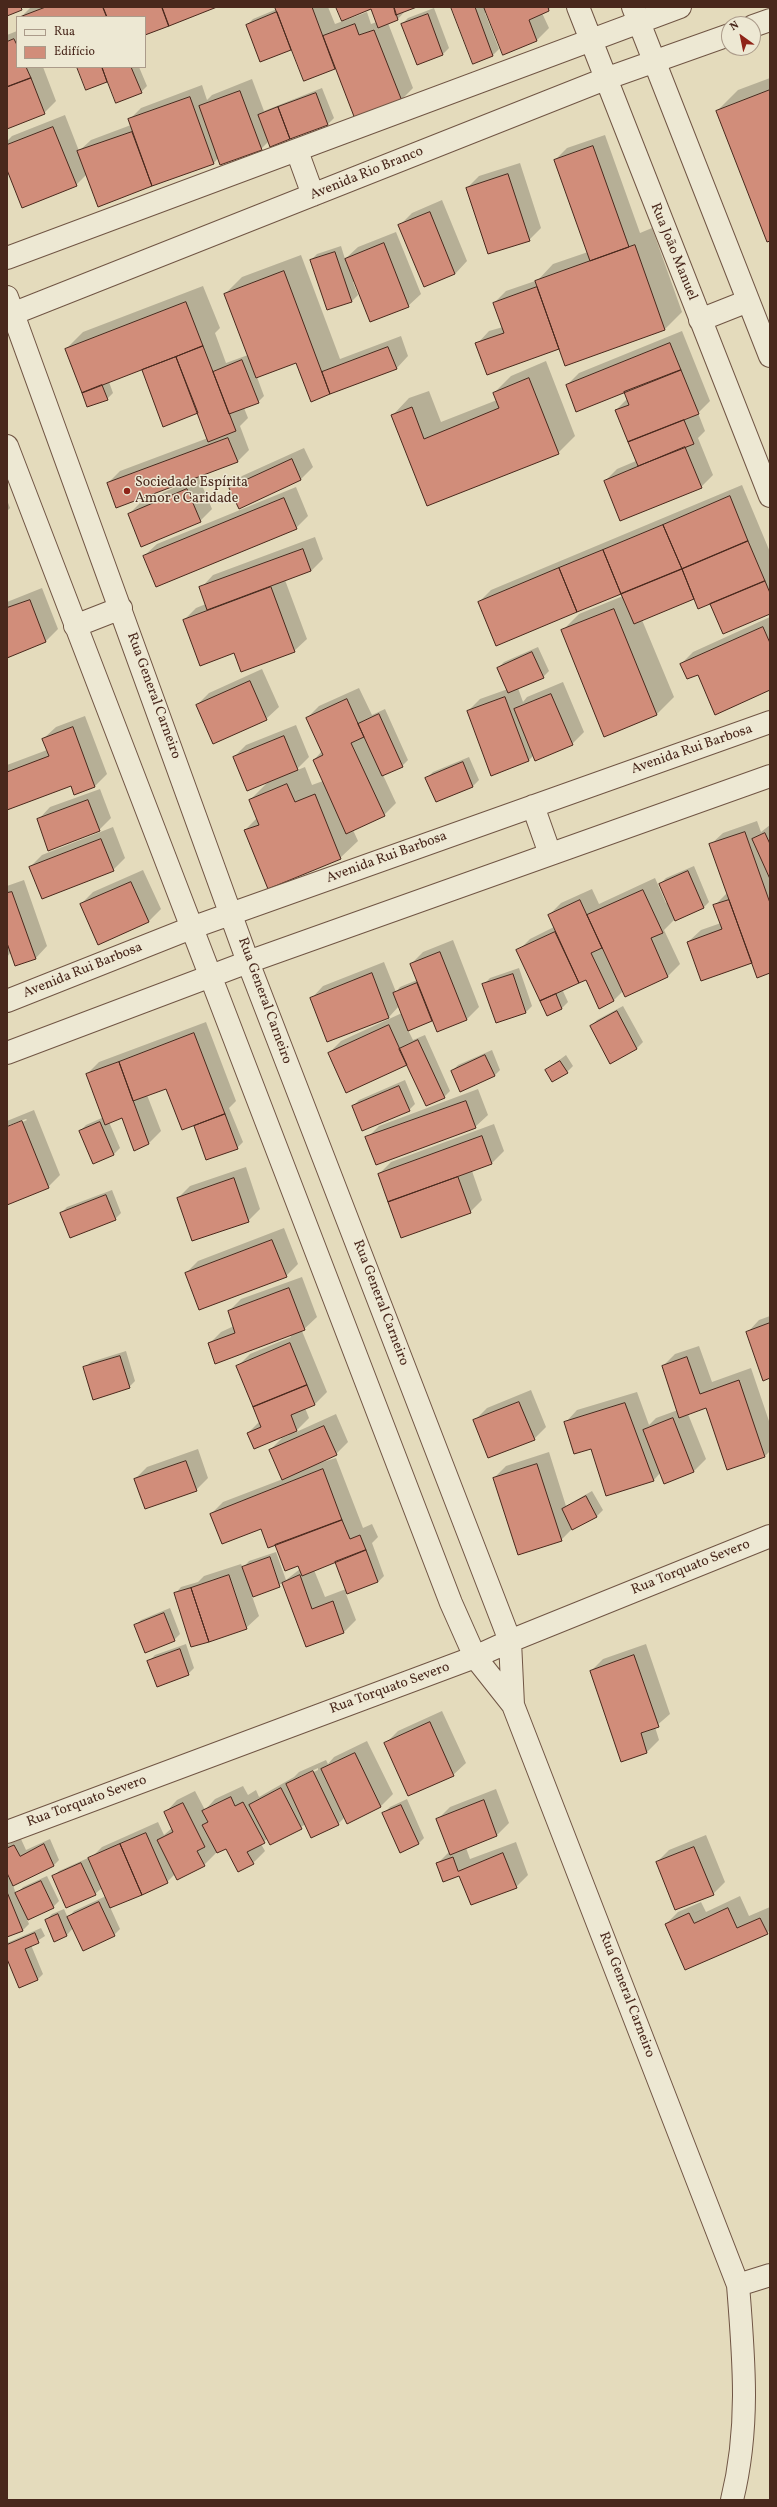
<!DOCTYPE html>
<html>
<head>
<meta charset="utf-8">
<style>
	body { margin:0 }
	#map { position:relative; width:777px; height:2507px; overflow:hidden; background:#e4dbbc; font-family:Vollkorn,serif }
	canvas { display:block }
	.frame { position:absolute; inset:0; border:8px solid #49281c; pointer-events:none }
	.legend { position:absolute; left:16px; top:16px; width:130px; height:52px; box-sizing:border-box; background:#ede8d3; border:1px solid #ab9b8a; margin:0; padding:5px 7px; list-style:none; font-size:12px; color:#49281c }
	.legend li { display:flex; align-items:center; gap:8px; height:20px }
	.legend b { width:20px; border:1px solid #ab9b8a }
	.north { position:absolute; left:721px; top:16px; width:40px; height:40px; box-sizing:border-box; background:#ede8d3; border:1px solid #ab9b8a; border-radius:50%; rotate:327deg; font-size:11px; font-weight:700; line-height:16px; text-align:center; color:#49281c }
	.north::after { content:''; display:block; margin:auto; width:14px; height:18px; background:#8f2418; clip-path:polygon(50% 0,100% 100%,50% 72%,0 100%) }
</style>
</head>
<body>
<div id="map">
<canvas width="777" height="2507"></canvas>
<div class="frame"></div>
<ul class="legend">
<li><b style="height:5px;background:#ede8d3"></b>Rua</li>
<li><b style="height:11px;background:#d18d7a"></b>Edifício</li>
</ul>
<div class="north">N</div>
</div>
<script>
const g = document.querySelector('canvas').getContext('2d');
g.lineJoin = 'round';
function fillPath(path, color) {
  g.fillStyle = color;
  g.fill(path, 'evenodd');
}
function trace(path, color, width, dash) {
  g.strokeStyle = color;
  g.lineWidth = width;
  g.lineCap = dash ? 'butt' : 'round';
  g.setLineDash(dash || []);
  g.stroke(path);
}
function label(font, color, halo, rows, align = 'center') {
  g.font = font + ' Vollkorn,serif';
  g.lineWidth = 3;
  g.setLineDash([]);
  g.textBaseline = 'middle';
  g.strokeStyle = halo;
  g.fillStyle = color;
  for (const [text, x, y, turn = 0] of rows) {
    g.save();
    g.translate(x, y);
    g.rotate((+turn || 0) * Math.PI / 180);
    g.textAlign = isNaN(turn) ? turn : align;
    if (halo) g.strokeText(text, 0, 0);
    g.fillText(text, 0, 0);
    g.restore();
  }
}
const shadow = new Path2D(`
	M31,7H214L145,34V17H21Z
	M276,7H328L335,24L367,12L371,24L377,22L372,8L337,7H414L407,9L398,19L388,23L413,88L401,100L336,68L304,80L292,48L260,61L247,25L253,19L277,9Z
	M453,7H552L542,13L549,28L537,40L504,54L487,12L485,13L499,49L493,55Z
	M434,8L449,48L443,54L402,24L408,18Z
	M17,31V67H43L56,101L44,113L7,128V35Z
	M78,67H139L147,86L141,92L108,80L87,89Z
	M770,78V240L717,111L738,90Z
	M252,79L264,111L322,88L334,118L328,124L269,141L261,149L218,158L214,163L98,205L87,174L76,185L7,167V141L12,136L65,115L79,151L91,140L131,125L129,120L141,108L202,85L207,100L212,95Z
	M605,135L640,233L652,228L682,312L665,329L566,364L560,348L488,374L477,344L489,331L503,327L494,303L506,291L538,280L553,264L588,252L555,160L567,148Z
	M520,163L541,228L529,240L467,188L479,176Z
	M442,200L467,261L455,274L425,286L400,225L412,213Z
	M396,232L421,294L408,306L355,281L353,282L358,295L352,301L311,260L317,254L341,246L345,259L358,247Z
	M301,255L340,359L401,336L408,356L396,369L311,401L296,362L257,377L264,396L258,402L244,408L248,418L240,426L249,450L237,462L198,476L212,509L200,521L129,514L141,502L197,478L108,483L120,471L208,438L198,412L143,370L146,367L109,382L113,393L107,399L66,349L83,332L203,286L220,328L215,333L226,363L248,355L225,294L242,277Z
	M682,331L710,401L698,413L705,431L698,438L713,475L701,487L605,481L617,469L636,461L616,410L627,399L624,391L567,385L579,373Z
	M546,361L575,436L558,453L428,505L392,416L409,398L429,391L441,422L497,400L494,393L511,376Z
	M304,448L313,467L301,479L239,507L230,488L242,476Z
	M742,485L770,552V613L723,632L711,603L695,598L642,620L674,697L656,715L562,631L579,614L623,596L622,592L479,602L491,590Z
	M296,487L308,516L296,528L144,556L157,544Z
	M7,500L10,508L7,511Z
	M315,537L323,559L311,571L285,580L307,639L294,651L235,652L184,620L196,608L206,604L201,588L213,575Z
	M42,588L58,629L46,641L7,656V602Z
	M770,617V689L698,673L681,664L693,652Z
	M538,647L549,671L543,677L518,688L523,702L527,697L563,682L584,732L572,744L534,755L528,761L468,711L480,699L508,689L498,668L504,662Z
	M262,669L279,707L266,719L197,705L209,693Z
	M359,688L372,715L385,709L408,760L402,766L383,775L396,803L384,815L353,830L358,841L340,858L245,830L257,818L250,800L269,781L234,757L246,745L296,725L309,757L295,771L305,767L312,785L323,781L314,760L322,751L307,718L319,706Z
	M85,716L107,774L95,786L72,785L7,809V765L47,750L43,739L56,727Z
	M469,757L479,780L473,786L436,801L427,778L433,772Z
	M100,789L111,818L99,830L38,820L50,807Z
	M757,821L761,832L770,825V972L752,962L688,942L701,930L721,923L715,905L727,893L710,845L723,833Z
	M113,827L125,858L113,870L30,867L42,855Z
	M694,866L709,902L703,908L674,920L664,930L680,964L668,976L625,996L623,991L613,1001L587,978L562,989L568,1002L562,1008L547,1015L518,951L530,939L554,927L549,915L561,903L592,889L599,904L655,878L666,903L668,902L660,884L666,878Z
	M143,870L161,909L149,921L98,944L81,904L93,892Z
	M24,880L47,946L35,959L11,952L7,957V886Z
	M453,940L479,1007L467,1019L438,1031L433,1019L408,1030L413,1040L425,1035L450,1091L444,1097L407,1064L329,1053L341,1041L402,1013L399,1006L389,1017L328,1041L311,999L323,986L384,962L396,992L400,987L417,980L411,964L423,952Z
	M519,968L532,1006L526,1012L484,984L490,978Z
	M623,1006L643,1042L637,1048L610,1063L591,1026L597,1020Z
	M206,1022L236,1101L229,1108L243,1142L237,1148L195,1126L198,1123L167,1087L147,1095L161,1131L149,1143L134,1149L123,1117L109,1122L120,1148L114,1154L93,1162L80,1131L86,1125L104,1117L87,1074L99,1062Z
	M492,1050L500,1070L494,1076L452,1071L458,1065Z
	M566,1055L573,1066L567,1072L546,1070Z
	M405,1080L415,1104L409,1110L353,1106L359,1100Z
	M478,1089L488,1115L475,1127L367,1138L379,1126Z
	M34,1110L60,1175L48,1187L7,1204V1129L27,1120L26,1119L7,1126V1121Z
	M494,1124L504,1151L492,1163L472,1171L482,1200L470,1212L402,1237L379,1174L391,1162Z
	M246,1167L260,1209L248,1221L178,1198L190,1186Z
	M112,1190L121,1213L115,1219L61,1213L67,1207Z
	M284,1228L298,1264L286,1276L186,1273L198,1261Z
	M302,1277L317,1317L302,1331L327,1392L315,1404L305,1408L309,1418L294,1433L336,1414L348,1442L336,1454L309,1466L336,1458L363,1528L372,1524L378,1537L372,1543L384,1576L378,1582L346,1594L356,1620L344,1632L307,1646L283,1583L252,1596L259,1616L246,1628L175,1594L181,1587L198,1582L204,1576L241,1564L243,1568L249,1561L276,1552L286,1580L300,1569L262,1528L211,1514L223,1502L283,1479L270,1450L282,1438L289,1435L248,1433L260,1421L238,1366L250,1354L291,1337L290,1335L209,1344L221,1332L234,1326L229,1311L241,1299ZM339,1560L346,1589L325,1597L314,1570Z
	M770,1316V1377L747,1333L759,1320Z
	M699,1346L712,1382L751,1368L770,1424V1451L765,1456L728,1469L707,1407L688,1414L706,1459L694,1471L660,1473L654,1480L592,1448L565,1423L577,1410L637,1392L649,1425L656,1418L678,1410L663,1366L675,1354Z
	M126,1351L135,1381L129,1387L84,1368L91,1362Z
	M531,1390L546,1427L534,1439L475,1420L487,1408Z
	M198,1449L208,1478L196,1490L135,1479L147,1467Z
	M549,1452L566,1506L592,1491L603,1510L597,1516L573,1528L561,1540L494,1478L506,1466Z
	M170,1608L180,1634L174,1640L135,1626L141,1620Z
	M186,1644L194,1668L188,1674L149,1661L155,1655Z
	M646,1644L670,1714L655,1727L659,1740L647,1752L622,1760L591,1671L603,1659Z
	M442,1711L466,1763L453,1775L386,1743L398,1731Z
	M367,1741L393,1794L381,1806L347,1822L345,1817L338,1824H306L271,1844L268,1838L261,1844L265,1851L253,1863L227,1847L216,1853L204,1865L175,1874L167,1882L110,1907L120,1929L114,1935L73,1928L67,1935L46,1920L52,1914L64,1909L68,1918L74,1911L106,1896L102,1888L95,1894L53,1877L59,1871L88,1858L89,1860L102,1847L158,1822L164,1835L172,1828L165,1813L177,1800L195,1791L205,1810L215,1799L243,1786L248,1795L256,1790L259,1797L294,1777L299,1772L326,1760L328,1764L334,1757ZM318,1768V1770L301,1778L299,1777Z
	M496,1789L509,1823L497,1835L466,1848L470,1859L516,1842L528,1875L516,1887L460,1874L437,1864L449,1852L438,1819L450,1807Z
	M407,1799L424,1838L418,1844L384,1813L390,1807Z
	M706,1835L725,1882L713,1894L657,1862L669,1850Z
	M21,1839L26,1850L50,1839L59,1860L53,1866L13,1885L16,1894L23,1887L47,1876L59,1901L53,1907L27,1919L29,1924L23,1930L7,1936V1878L10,1877L7,1871V1845Z
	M740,1896L749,1916L770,1907V1930L767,1933L666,1924L678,1912L701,1902L706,1912Z
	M41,1928L45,1936L31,1945L43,1974L37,1980L7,1956V1943Z`);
const building = new Path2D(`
	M7,7H21L22,10L7,16Z
	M46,7H103L107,17H20Z
	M103,7H162L169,26L145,35V17H107Z
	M162,7H217L169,26Z
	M275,7H312L335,69L304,81Z
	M336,7H394L398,20L378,28L371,9L342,21Z
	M394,7H417L396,15Z
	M451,7H475L493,56L473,64Z
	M484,7H548L549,11L529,20L537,41L503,55Z
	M277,12L291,50L260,62L246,25Z
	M428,14L443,55L417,65L401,24Z
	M355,24L359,35L374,30L402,101L355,119L323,36Z
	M14,39L17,45V67H26L31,78L7,87V42Z
	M77,67H102L107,82L86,90Z
	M102,67H131L142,93L116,103Z
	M31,78L45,114L7,129V87Z
	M770,90V241L767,242L716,111Z
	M240,91L262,150L220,165L199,106Z
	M316,93L328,125L290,139L278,107Z
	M190,97L214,164L152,186L128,119Z
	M278,107L290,139L270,147L258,115Z
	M53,127L77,186L22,208L7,170V145Z
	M132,132L152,186L98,207L77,151Z
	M593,146L629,247L590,261L554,160Z
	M508,174L530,241L488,254L466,188Z
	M430,212L455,274L424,287L398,225Z
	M384,243L409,307L370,322L345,259Z
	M635,245L665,330L565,366L535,281Z
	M335,252L352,302L327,310L310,260Z
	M284,271L330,394L311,402L296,363L256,378L224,294Z
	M537,287L559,349L487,375L475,343L504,333L493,303Z
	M186,302L203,346L82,393L65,349Z
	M670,343L681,370L576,412L566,385Z
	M203,346L236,431L208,442L176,357Z
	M388,347L397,369L330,394L322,372Z
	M176,357L198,413L163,427L142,370Z
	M242,360L259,403L229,414L213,372Z
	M681,370L699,414L628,442L615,410L629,405L624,392Z
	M529,378L559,454L427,506L391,415L412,407L424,439L499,408L493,393Z
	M102,385L108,400L87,407L82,393Z
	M684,420L694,444L638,466L628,442Z
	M228,438L238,462L116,508L107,483Z
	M685,447L702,488L620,521L604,481Z
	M292,459L301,480L239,509L229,488Z
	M187,489L201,522L141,547L128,514Z
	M730,496L748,541L682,569L663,525Z
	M284,498L297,529L156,587L143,556Z
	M663,525L682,569L621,594L603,550Z
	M748,541L765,581L698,609L682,569Z
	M303,549L311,571L207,610L199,587Z
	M603,550L621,594L577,612L559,568Z
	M559,568L577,612L496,646L478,602Z
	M682,569L694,599L634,624L621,594Z
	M765,581L770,593V614L723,634L710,604Z
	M271,587L295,652L241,672L234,653L200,666L183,620Z
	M30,600L46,642L7,658V608Z
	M614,609L657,715L604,737L561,630Z
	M763,627L770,643V690L715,715L698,675L687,679L680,664Z
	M532,652L544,678L508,693L497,668Z
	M250,681L267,720L213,744L196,705Z
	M551,694L573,745L535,761L514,709Z
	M505,697L529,761L491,776L467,711Z
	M347,699L364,737L351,743L385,816L346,834L313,760L323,755L306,718Z
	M379,714L403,767L382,776L358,724Z
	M73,727L95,787L74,795L71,786L7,810V772L49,756L42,739Z
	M284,736L298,770L247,791L233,757Z
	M463,762L473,787L436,802L425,778Z
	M287,784L295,802L315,794L341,859L268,889L244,830L259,825L249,800Z
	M88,800L100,831L48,851L37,819Z
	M745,832L770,903V973L757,978L709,844Z
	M765,833L770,844V879L752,839Z
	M101,839L114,871L42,899L29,867Z
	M688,871L704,908L675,921L659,884Z
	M131,882L149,922L98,945L80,904Z
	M643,890L663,933L651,938L668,977L625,997L587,915Z
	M12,892L36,959L15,966L7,943V893Z
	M580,900L602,948L591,953L614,1001L599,1009L586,980L579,983L548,915Z
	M729,900L752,963L701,981L687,942L722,929L713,905Z
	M555,932L579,983L540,1001L516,950Z
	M440,952L467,1020L437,1032L410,964Z
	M372,973L389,1018L327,1042L310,998Z
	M513,974L526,1013L496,1023L482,984Z
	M417,983L432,1021L408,1031L393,993Z
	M556,994L562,1009L547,1016L540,1001Z
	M617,1011L637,1049L610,1064L590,1026Z
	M389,1025L407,1065L346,1093L328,1053Z
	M194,1033L225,1114L182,1130L166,1089L133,1101L119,1062Z
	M418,1040L445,1098L426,1106L399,1049Z
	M485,1055L495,1076L460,1092L451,1071Z
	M560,1061L568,1073L552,1082L545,1070Z
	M119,1062L149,1144L134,1151L122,1118L105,1125L86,1074Z
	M399,1086L410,1111L362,1131L352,1106Z
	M466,1101L476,1128L376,1165L365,1137Z
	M225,1114L238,1149L206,1160L194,1126Z
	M22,1121L49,1188L7,1205V1127Z
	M100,1122L114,1155L93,1164L79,1131Z
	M482,1136L492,1164L388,1202L378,1174Z
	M458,1177L471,1213L401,1238L388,1202Z
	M234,1178L249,1222L192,1241L177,1198Z
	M106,1195L116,1220L70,1238L60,1213Z
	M272,1240L287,1277L199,1310L185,1273Z
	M289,1288L305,1330L215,1364L208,1343L235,1333L228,1311Z
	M770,1323V1378L763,1381L746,1332Z
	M290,1343L307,1385L253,1407L236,1366Z
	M120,1356L130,1388L93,1400L83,1367Z
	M687,1357L700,1394L739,1380L765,1457L727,1470L706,1408L679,1418L662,1366Z
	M307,1385L315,1405L291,1415L297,1431L254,1449L247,1433L261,1427L253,1407Z
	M519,1402L535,1440L488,1458L473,1420Z
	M625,1403L654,1481L606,1496L591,1449L574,1454L564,1422Z
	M673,1418L694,1472L664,1484L643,1430Z
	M324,1426L337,1455L282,1480L269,1450Z
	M186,1461L197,1491L145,1509L134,1479Z
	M537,1464L562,1541L518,1555L493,1478Z
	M323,1469L342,1520L268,1548L261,1529L222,1544L210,1514Z
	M586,1496L597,1517L572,1530L562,1509Z
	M342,1520L350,1539L360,1535L366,1550L302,1576L298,1566L285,1571L275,1545Z
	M366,1550L378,1582L347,1594L335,1562Z
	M270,1557L280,1587L253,1597L242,1567Z
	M229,1575L247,1629L209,1642L191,1588Z
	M300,1575L312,1609L333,1601L344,1633L306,1647L282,1583Z
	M191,1588L209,1642L191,1647L174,1593Z
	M164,1613L175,1641L145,1653L134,1625Z
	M180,1649L189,1675L157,1687L147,1661Z
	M634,1655L659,1727L641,1733L647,1753L621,1762L590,1671Z
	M430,1722L454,1776L408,1796L384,1743Z
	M355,1753L381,1807L347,1824L321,1769Z
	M313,1771L339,1825L311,1838L286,1784Z
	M281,1788L302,1829L270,1845L249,1805Z
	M231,1797L235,1806L243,1802L265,1843L247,1852L254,1864L238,1872L226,1849L217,1853L202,1825L208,1822L202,1811Z
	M484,1800L497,1836L450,1855L436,1819Z
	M183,1803L205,1847L197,1851L205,1866L177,1880L157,1840L173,1832L164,1812Z
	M401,1805L419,1844L400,1853L382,1813Z
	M146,1833L168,1883L142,1895L120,1844Z
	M44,1844L54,1866L13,1886L7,1873V1848L14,1845L20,1856Z
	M120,1844L142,1895L110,1908L88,1858Z
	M694,1847L714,1895L675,1910L656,1862Z
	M503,1853L517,1888L471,1905L459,1876L443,1882L436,1863L453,1857L458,1871Z
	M81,1863L96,1895L66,1908L52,1876Z
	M41,1881L54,1908L28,1920L15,1893Z
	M7,1892L23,1931L7,1937Z
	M99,1902L115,1936L83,1951L67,1917Z
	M728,1908L737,1928L760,1918L768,1934L685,1970L665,1924L689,1913L694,1923Z
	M58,1914L67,1936L54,1942L45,1920Z
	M35,1933L39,1943L25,1949L38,1980L19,1988L7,1959V1945Z`);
const minor = new Path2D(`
	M578,7L770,496
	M633,7L770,356
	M753,26L770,20
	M297,151L313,195
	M7,258L680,7
	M7,297L248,962L510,1641L513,1705
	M7,316L605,79L729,35
	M700,320L748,301
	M7,446L451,1603L475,1657L513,1705L738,2285C744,2360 750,2427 732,2500
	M75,626L121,608
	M533,806L550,854
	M7,1001L191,928L770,722
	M7,1053L248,962L770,776
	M7,1832L475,1657L510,1641L770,1536
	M738,2285L770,2275`);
const markers = [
	[127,491,4,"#8f2418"]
];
const streetNames = [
	["Avenida Rio Branco",367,174,-22],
	["Rua João Manuel",673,252,68],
	["Rua General Carneiro",153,696,70],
	["Avenida Rui Barbosa",692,750,-19],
	["Avenida Rui Barbosa",387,858,-20],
	["Avenida Rui Barbosa",83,971,-22],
	["Rua General Carneiro",264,1001,70],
	["Rua General Carneiro",380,1303,69],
	["Rua Torquato Severo",691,1568,-22],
	["Rua Torquato Severo",390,1689,-20],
	["Rua Torquato Severo",87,1802,-20],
	["Rua General Carneiro",626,1995,69]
];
const poiNames = [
	["Sociedade Espírita",135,483],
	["Amor e Caridade",135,499]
];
fillPath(shadow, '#0003');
fillPath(building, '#d18d7a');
trace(building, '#49281c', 1);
trace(minor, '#705544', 24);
trace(minor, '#ede8d3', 22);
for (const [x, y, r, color] of markers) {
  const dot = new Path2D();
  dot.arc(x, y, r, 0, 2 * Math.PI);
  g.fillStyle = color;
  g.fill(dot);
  trace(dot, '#ede8d3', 1.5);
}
label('14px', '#49281c', '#ede8d3', streetNames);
label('14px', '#49281c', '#ede8d3', poiNames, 'left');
</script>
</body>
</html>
